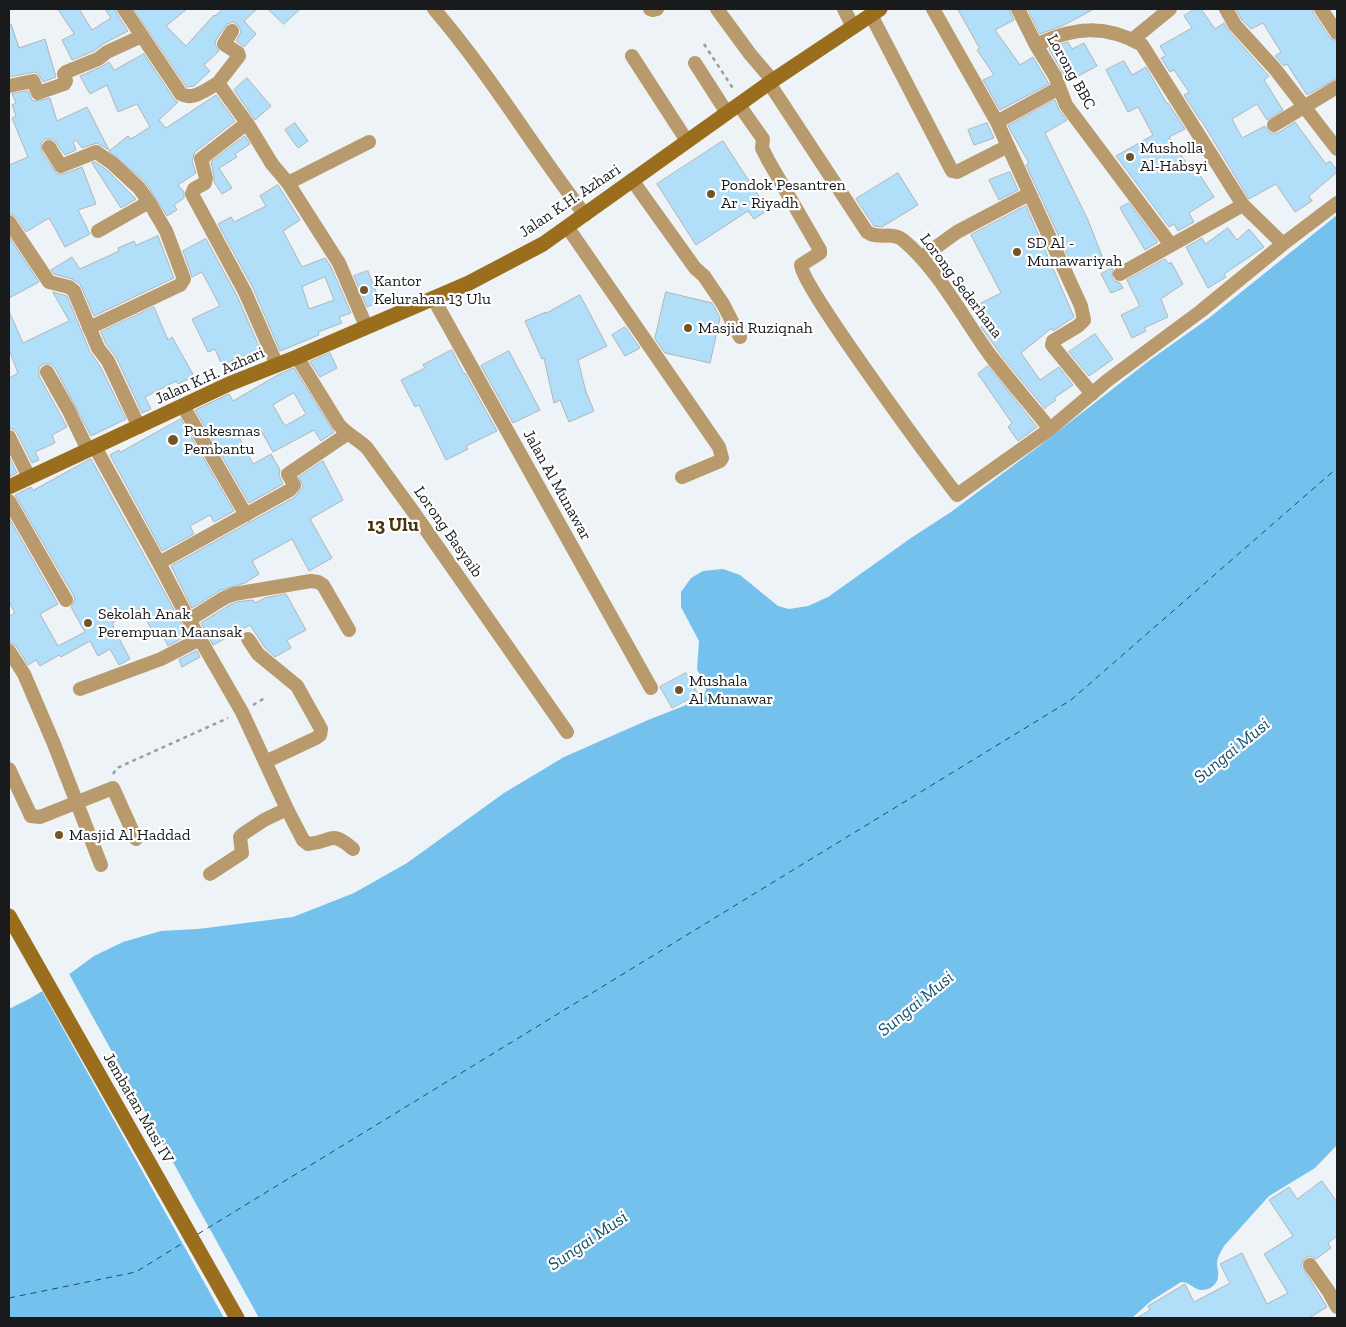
<!DOCTYPE html>
<html>
<head>
<meta charset="utf-8">
<style>
	body { margin:0 }
	#map { position:relative; width:1346px; height:1327px; overflow:hidden; background:#edf3f6; font-family:"Zilla Slab",serif }
	canvas { display:block }
	.frame { position:absolute; inset:0; border:10px solid #181a1b; pointer-events:none }
</style>
</head>
<body>
<div id="map">
<canvas width="1346" height="1327"></canvas>
<div class="frame"></div>
</div>
<script>
const g = document.querySelector('canvas').getContext('2d');
g.lineJoin = 'round';
function fillPath(path, color) {
  g.fillStyle = color;
  g.fill(path, 'evenodd');
}
function trace(path, color, width, dash) {
  g.strokeStyle = color;
  g.lineWidth = width;
  g.lineCap = dash ? 'butt' : 'round';
  g.setLineDash(dash || []);
  g.stroke(path);
}
function label(font, color, halo, rows, align = 'center') {
  g.font = font + ' "Zilla Slab",serif';
  g.lineWidth = 4.5;
  g.setLineDash([]);
  g.textBaseline = 'middle';
  g.strokeStyle = halo;
  g.fillStyle = color;
  for (const [text, x, y, turn = 0] of rows) {
    g.save();
    g.translate(x, y);
    g.rotate((+turn || 0) * Math.PI / 180);
    g.textAlign = isNaN(turn) ? turn : align;
    if (halo) g.strokeText(text, 0, 0);
    g.fillText(text, 0, 0);
    g.restore();
  }
}
const water = new Path2D(`
	M1337,215V1145L1315,1168L1269,1196L1224,1246C1221,1252 1217,1257 1217,1264C1217,1268 1219,1272 1218,1276C1218,1284 1210,1290 1202,1290C1194,1290 1190,1282 1181,1282L1151,1301L1132,1318H9V1009L29,999L64,978L94,956L123,942L161,931L198,929L293,917L354,893L407,863L504,793L564,757L648,720L699,700L704,695L706,689L704,683L697,669L699,641L681,607V592L691,578L703,571L723,569L740,575L778,606L789,609L808,606L828,597L911,538L951,512L1034,450L1150,360L1209,318Z`);
const pier = new Path2D(`
	M68,972L259,1318H224L41,989Z`);
const ferry = new Path2D(`
	M198,1234L1071,700L1337,468
	M9,1298L136,1272L186,1241`);
const building = new Path2D(`
	M58,9H79L92,30L111,18L105,9H115L117,14L128,31L103,44L94,51L72,60L62,40L74,34Z
	M134,9H187L166,26L186,46L214,15L215,16L223,9H257L244,21L256,34L244,47L236,41L241,32L239,26L233,22L227,24L216,40L215,44L219,51L204,65L210,71L194,86L187,87Z
	M268,9H300L284,24Z
	M958,9H1009L1014,20L995,30L1020,65L1033,57L1049,84L1000,110L983,80L994,75L977,50L979,48Z
	M1028,9H1094L1064,25L1040,34Z
	M1195,9H1201L1215,29L1224,23L1229,31L1269,76L1264,80L1283,110L1267,120L1257,104L1232,119L1242,138L1265,126L1270,133H1278L1295,122L1326,164L1330,161L1337,170V172L1309,196L1312,201L1295,212L1276,184L1249,199L1201,120H1200L1184,95L1189,92L1174,70L1170,72L1161,58L1166,56L1160,46L1192,28L1184,16Z
	M1236,9H1312L1314,14L1330,38L1337,42V78L1307,95L1287,64L1284,66L1275,56L1281,52L1263,23L1251,29L1242,20Z
	M9,24H11L19,48L45,39L56,77L43,82L39,75L35,72L9,77Z
	M1068,42L1072,49L1084,43L1097,66L1067,82L1062,71L1049,49Z
	M144,54L174,99L178,102L159,120L166,128L216,95L235,121L195,152L192,161L196,173L178,185L184,192V198L174,205L177,210L167,216L145,182L109,151L128,136L131,139L150,127L137,104L118,112L107,85L90,94L80,76L101,67L109,62L114,70Z
	M1124,61L1132,75L1146,67L1167,104L1168,103L1185,129L1169,137L1189,167L1193,164L1214,197L1189,213L1194,222L1178,231L1174,224L1169,227L1116,156L1153,135L1138,107L1128,112L1106,70Z
	M247,78L271,106L255,120L234,90Z
	M28,91L32,100L36,101L50,98L57,121L87,107L109,150L97,143L82,148L76,140L73,142L76,150L65,155L53,139H45L41,143L42,152L57,174H64L82,167L96,204L78,210L90,234L65,247L49,218L26,232L16,217L9,213V165L28,157L12,118L16,116L12,105L16,103L12,94Z
	M1055,100L1059,110L1067,120L1045,133L1088,220L1102,256L1073,267L1026,165L1029,163L1008,126Z
	M295,123L308,141L298,148L285,130Z
	M987,123L994,138L974,145L968,130Z
	M245,136L250,144L235,154L237,157L219,168L232,188L222,194L214,182V176L211,162Z
	M723,141L768,210L754,219L748,211L696,245L657,184Z
	M95,162L107,170L136,199L121,208L92,163Z
	M1010,172L1018,190L999,200L989,180Z
	M898,173L918,205L882,227L874,226L856,199Z
	M278,185L300,220L283,231L302,267L325,258L331,267L351,313L339,317L342,323L318,332L319,335L280,351L253,288L218,224L231,217L234,222L266,206L260,196ZM325,277L334,300L309,309L302,287Z
	M1129,203L1158,242L1145,250L1120,208Z
	M1026,206L1074,317L1053,331L1052,328L1021,353L1040,380L1059,367L1073,385L1054,398L1056,400L1046,407L1045,409L1004,359L981,327L990,321L981,303L1001,293L971,235Z
	M1228,228L1237,240L1249,229L1264,247L1224,274L1226,277L1208,288L1186,247L1202,238L1205,244Z
	M158,236L174,278L94,316L80,284L72,279L54,274L51,270L72,257L80,269L119,251L118,248L134,241L136,245Z
	M9,237L39,282L9,298Z
	M206,239L237,296L264,358L248,365L245,355L222,365L215,349L208,352L192,319L220,306L202,272L192,277L183,251Z
	M1165,259L1169,264L1171,262L1183,284L1161,299L1168,317L1144,328L1146,331L1132,338L1121,315L1140,306L1127,280Z
	M1113,268L1112,278L1115,281L1120,283L1123,288L1111,293L1101,274Z
	M368,271L380,302L367,307L354,276Z
	M53,292L67,296L90,352L100,366L126,419L91,436L55,368L51,364H43L39,368V376L67,427L52,435L55,443L35,452L39,460L32,463L17,433L13,429L9,428V378L18,373L9,350V311L23,343L69,321Z
	M666,292L712,303L715,308L720,318L710,363L665,353L655,339Z
	M580,295L607,346L578,360L586,392L594,411L569,422L560,400L554,403L544,358L542,359L525,321L546,312V313Z
	M154,307L168,340L172,337L194,376L178,384L176,381L145,397L151,409L142,413L116,357L106,344L101,332Z
	M625,327L640,348L625,356L612,335Z
	M1095,334L1113,359L1089,376L1069,352Z
	M452,350L464,374L465,373L497,431L466,446L468,449L446,460L419,405L415,407L401,380L425,368L423,365Z
	M509,351L540,410L513,423L481,366Z
	M330,353L337,368L320,377L310,362Z
	M988,366L1037,427L1018,441L1008,427L1012,423L978,374Z
	M294,368L334,432L321,441L314,430L273,452L259,427L239,437L253,464L271,454L280,470L279,475L283,484L249,503L195,410L229,394L233,401L276,376ZM294,393L306,414L285,426L273,405Z
	M181,419L234,511L214,522L210,515L190,526L194,534L162,551L110,455L119,450L120,452Z
	M9,456L17,473L9,477Z
	M91,459L188,635L168,646L163,636L157,639L140,609L112,623L114,627H113L130,659L119,665L110,649L98,656L90,641L61,657L59,655L40,666L36,660L28,665L16,646L9,642V616L15,613L9,602V518L58,604L40,614L58,646L85,632L71,607L75,600L74,596L15,495L31,487L33,490Z
	M323,461L343,500L310,519L332,558L309,571L292,539L252,561L259,574L245,583L221,590L192,608L171,566L295,497L303,486L299,477Z
	M286,594L306,630L287,640L291,648L275,657L265,648L250,625L213,645L201,623L228,606L236,602L253,600L255,603L265,598Z
	M197,651L200,657L182,667L179,660Z
	M686,673L698,694L672,708L660,687Z
	M1322,1181L1337,1202V1236L1328,1243L1331,1248L1316,1259L1310,1256L1305,1258L1301,1265L1327,1307L1309,1318H1137L1150,1310L1148,1306L1185,1284L1194,1302L1230,1283L1220,1264L1242,1253L1267,1304L1288,1293L1264,1254L1293,1236L1269,1200L1289,1187L1297,1199Z`);
const path = new Path2D(`
	M704,44L734,90
	M253,705L265,698
	M113,774L117,768L228,718`);
const street = new Path2D(`
	M124,9L181,94C193,101 207,89 218,83L247,123L272,164L288,183L339,263L366,326
	M434,9C489,73 533,147 585,215
	M650,9L653,10L657,9
	M717,9L750,54L773,81
	M844,9L853,27
	M933,9L997,122L1081,306L1084,320L1078,326L1053,341L1052,345L1092,394
	M1018,9L1036,45L1055,76L1066,105L1171,245
	M1226,9L1235,25L1275,69L1337,149
	M1321,9L1337,33
	M871,15L952,171L957,172L1008,146
	M1132,40L1170,9
	M1036,45C1073,27 1105,24 1142,45L1243,205L1120,274
	M632,56L687,141
	M695,63L727,113
	M218,83L239,56L238,53L224,44L232,31
	M769,83L867,232C878,240 893,231 903,240C938,269 963,318 990,355C1009,380 1030,404 1050,429
	M9,86L33,81L38,93L64,84L66,81L64,74L66,72L98,59L107,52L142,36
	M739,105L763,139L762,148L768,160L820,250V253L801,265C798,281 937,469 957,495L1050,429L1108,380L1201,311L1283,244
	M997,122L1059,88
	M247,123L201,159L206,178L205,183L194,189L192,194L245,292L277,365
	M1274,125L1337,87
	M49,147L61,166L96,152L112,163L139,188L149,202L166,231L184,279L180,285L89,328
	M632,180L695,268L704,276L723,304L740,337
	M288,183L369,142
	M1243,205L1283,244L1337,203
	M9,222L49,282L69,287L74,291L98,348L108,361L139,427
	M568,228L719,447L722,458L720,461L682,477
	M98,231L149,202
	M921,258L957,232L1029,194
	M433,298L651,688
	M297,357L339,425C348,435 358,439 367,448L412,510L567,732
	M47,372L69,411L88,450
	M183,406L246,515
	M9,437L29,477
	M95,447L159,563L189,620L242,712L287,809L303,840L308,844C333,842 330,829 353,849
	M9,501L66,600
	M159,563L290,490L294,485L288,474L347,434
	M189,620L224,598L234,594L311,581L318,582L323,585L349,630
	M248,639L258,654L297,686L321,729L320,735L316,738L265,762
	M9,651L24,674L54,744L101,865
	M80,689L161,659L200,639
	M9,769L31,816L40,817L113,788L136,839
	M210,874L242,853L240,837L243,834L264,820L287,809
	M1310,1265L1329,1292L1337,1307`);
const secondary = new Path2D(`
	M9,487L229,384L297,357L469,283L543,244L769,83L880,9
	M9,916L237,1318`);
const markers = [
	[1130,157,5,"#715427"],
	[711,194,5,"#715427"],
	[1017,252,5,"#715427"],
	[364,290,5,"#715427"],
	[688,328,5,"#715427"],
	[173,440,6,"#715427"],
	[88,623,5,"#715427"],
	[679,690,5,"#715427"],
	[59,835,5,"#715427"]
];
const streetNames = [
	["Lorong BBC",1071,72,61],
	["Jalan K.H. Azhari",570,201,-34],
	["Lorong Sederhana",961,286,53],
	["Jalan K.H. Azhari",210,376,-24],
	["Jalan Al Munawar",557,485,61],
	["Lorong Basyaib",448,532,55],
	["Jembatan Musi IV",138,1108,60]
];
const poiNames = [
	["Musholla",1140,148],
	["Al-Habsyi",1140,166],
	["Pondok Pesantren",721,185],
	["Ar - Riyadh",721,203],
	["SD Al -",1027,243],
	["Munawariyah",1027,261],
	["Kantor",374,281],
	["Kelurahan 13 Ulu",374,299],
	["Masjid Ruziqnah",698,328],
	["Puskesmas",184,431],
	["Pembantu",184,449],
	["Sekolah Anak",98,614],
	["Perempuan Maansak",98,632],
	["Mushala",689,681],
	["Al Munawar",689,699],
	["Masjid Al Haddad",69,835]
];
const waterNames = [
	["Sungai Musi",1232,751,-39],
	["Sungai Musi",916,1004,-39],
	["Sungai Musi",588,1241,-34]
];
const quarterNames = [
	["13 Ulu",393,526]
];
fillPath(water, '#74c1ed');
fillPath(pier, '#edf3f6');
trace(ferry, '#114f6d', 1, [6, 5]);
fillPath(building, '#b1def8');
trace(building, '#b0b5b8', 1);
trace(path, '#9b9fa1', 2.5, [4, 4]);
trace(street, '#b99a6c', 14);
trace(secondary, '#9b6e1e', 15);
for (const [x, y, r, color] of markers) {
  const dot = new Path2D();
  dot.arc(x, y, r, 0, 2 * Math.PI);
  g.fillStyle = color;
  g.fill(dot);
  trace(dot, '#fff', 2);
}
label('16px', '#181a1b', '#fff', streetNames);
label('16px', '#181a1b', '#fff', poiNames, 'left');
label('italic 18px', '#114f6d', '#fff', waterNames);
label('bold 19px', '#49330e', '#fff', quarterNames);
</script>
</body>
</html>
